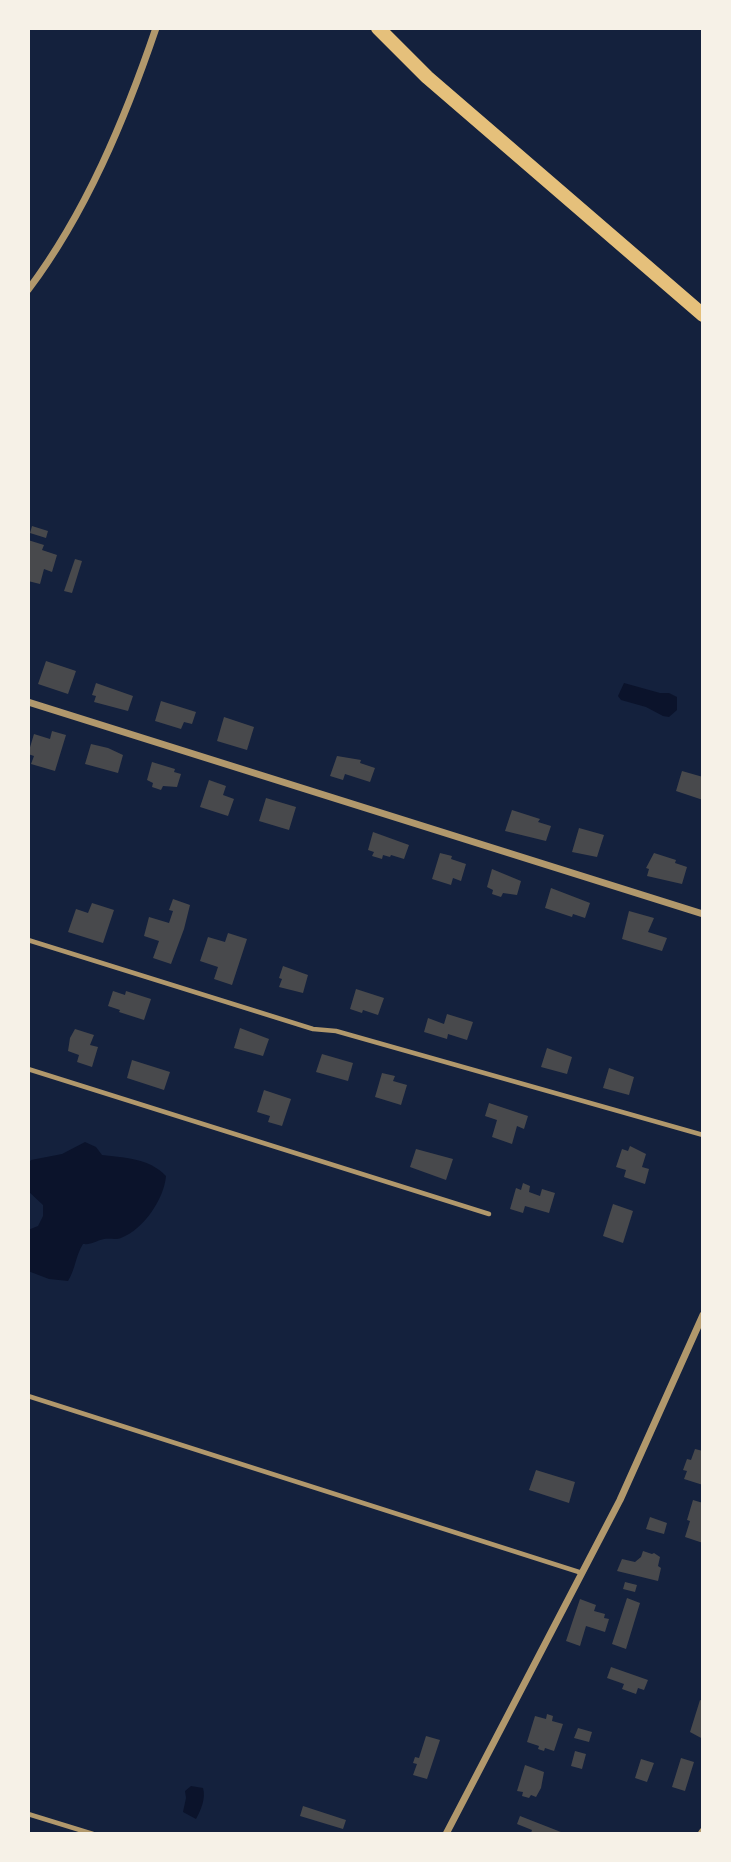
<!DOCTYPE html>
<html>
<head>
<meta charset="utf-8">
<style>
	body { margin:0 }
	#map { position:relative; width:731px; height:1862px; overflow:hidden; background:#14213d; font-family:Literata,serif }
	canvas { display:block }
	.frame { position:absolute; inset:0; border:30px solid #f6f1e7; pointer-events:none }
</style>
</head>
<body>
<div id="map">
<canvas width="731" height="1862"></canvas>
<div class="frame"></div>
</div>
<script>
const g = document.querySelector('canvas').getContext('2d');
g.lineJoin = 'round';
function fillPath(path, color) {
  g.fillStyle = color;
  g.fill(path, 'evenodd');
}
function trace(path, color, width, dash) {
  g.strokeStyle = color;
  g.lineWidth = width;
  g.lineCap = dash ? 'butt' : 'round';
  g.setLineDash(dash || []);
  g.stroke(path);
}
const water = new Path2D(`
	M624,683L660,693H669L677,697V710L669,717L663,716L646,707L621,700L618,696Z
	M85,1142L96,1147L102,1155C126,1158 149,1158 166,1176C164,1199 144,1229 121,1238C116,1240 110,1238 104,1239C95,1241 92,1245 83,1244C75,1257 76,1268 68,1281L49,1279L28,1271V1230L38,1226L43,1216V1205L28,1191V1164L31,1160L62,1154Z
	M191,1786L203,1788C206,1798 201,1810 196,1819L183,1812L186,1798L185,1791Z`);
const building = new Path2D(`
	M32,526L48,531L46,538L30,533Z
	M28,540L44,545L42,550L57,555L52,572L44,569L40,584L28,581Z
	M75,559L82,561L72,593L64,591Z
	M46,661L76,671L68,694L38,684Z
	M96,683L133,696L128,711L94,702L96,696L92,695Z
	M161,701L196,712L192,724L184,722L181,729L155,721Z
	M224,717L254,727L247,750L217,741Z
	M52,731L66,735L55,771L31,764L34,756L28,754L34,734L50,739Z
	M91,744L108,748L123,755L118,773L85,764Z
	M337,756L361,760L360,763L375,768L370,782L345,774L343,780L330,776Z
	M152,762L175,769L174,772L181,774L177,787L163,786L161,790L152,787L153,783L147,780Z
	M682,771L703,777V800L676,791Z
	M209,780L226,786L223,795L234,799L228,816L200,807Z
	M266,798L296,807L289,830L259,821Z
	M512,810L540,819L538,822L551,826L546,841L505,831Z
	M579,828L604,835L597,857L572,852Z
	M373,832L409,845L404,859L391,855L390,857L383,855L382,859L372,856L374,852L368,850Z
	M440,853L452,856L451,859L466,864L461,881L453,878L451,885L432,879Z
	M654,853L676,860L675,863L687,867L682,884L647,876L649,869L646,868Z
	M492,869L521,881L517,895L503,893L501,897L492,894L493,890L487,887Z
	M551,888L590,903L585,918L573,914L572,917L545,908Z
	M173,899L190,905L184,929L171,964L153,958L159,941L144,936L149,917L169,923L173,911L169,910Z
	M92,903L114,910L103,943L68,932L76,909L88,913Z
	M629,911L654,918L648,932L667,938L662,951L622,939Z
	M228,933L247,939L232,985L214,979L218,967L200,961L208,937L225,942Z
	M283,966L308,975L303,993L279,987L282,979L279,978Z
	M356,989L384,998L378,1015L363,1010L362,1013L350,1009Z
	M113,991L125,995L126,991L151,999L144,1020L119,1012L120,1010L108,1006Z
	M447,1014L473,1022L467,1040L448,1034L447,1039L424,1032L428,1018L444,1024Z
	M240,1028L269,1039L263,1056L234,1048Z
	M75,1029L94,1035L90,1045L98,1047L92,1067L77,1062L79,1055L68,1051L70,1038Z
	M547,1048L572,1057L567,1074L541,1067Z
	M322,1054L353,1063L348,1081L316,1072Z
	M132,1060L170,1072L164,1090L127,1078Z
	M609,1068L634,1077L629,1095L603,1088Z
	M382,1073L395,1076L393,1081L407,1085L401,1105L375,1097Z
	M264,1090L291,1099L282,1126L268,1122L270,1116L257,1112Z
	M489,1103L528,1116L524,1129L517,1126L512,1144L492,1137L497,1120L485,1116Z
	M630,1146L646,1154L642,1167L649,1169L645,1184L624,1177L626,1170L616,1167L622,1149L628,1151Z
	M416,1149L453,1159L446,1180L410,1167Z
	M523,1183L530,1186L529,1192L540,1196L542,1189L555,1193L549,1213L525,1206L523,1213L510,1209L516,1188L521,1190Z
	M613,1204L633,1211L623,1243L603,1236Z
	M695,1449L703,1451V1485L684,1479L687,1471L683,1470L687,1459L691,1460Z
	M536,1470L575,1482L569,1503L529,1490Z
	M693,1500L703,1503V1543L685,1537L690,1521L687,1520Z
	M650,1517L667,1523L664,1534L646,1529Z
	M643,1551L652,1554L654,1553L660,1557L658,1566L661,1568L658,1581L617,1571L622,1559L635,1562L641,1557Z
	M625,1582L637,1585L635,1592L623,1589Z
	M627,1598L640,1603L626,1649L612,1644Z
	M580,1599L596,1605L594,1611L605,1614L604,1618L609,1619L605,1632L586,1626L580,1646L566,1641Z
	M611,1667L648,1680L644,1690L638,1688L636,1694L622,1689L624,1684L607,1678Z
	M700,1700L703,1701V1739L690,1732Z
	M547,1714L553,1716L552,1721L563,1724L554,1751L545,1748L544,1751L538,1749L539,1746L527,1742L535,1716L546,1719Z
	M578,1728L592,1732L589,1742L574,1738Z
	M426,1736L440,1740L427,1779L413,1775L417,1764L413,1763L415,1757L419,1758Z
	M575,1751L586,1754L582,1769L571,1766Z
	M681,1758L694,1762L685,1791L672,1787Z
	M641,1759L654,1763L647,1782L635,1778Z
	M525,1765L544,1772L541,1788L536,1797L531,1795L529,1798L522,1796L523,1792L517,1791Z
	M303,1806L346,1820L343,1829L300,1816Z
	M520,1816L566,1834H534L531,1833L532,1830L517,1824Z`);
const service = new Path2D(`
	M28,940L313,1029L336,1031L703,1135
	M28,1069L489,1214
	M28,1396L582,1573
	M28,1814L93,1834`);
const minor = new Path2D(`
	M28,290C86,213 125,119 156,28
	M28,702L703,914
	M446,1834L620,1500L703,1315
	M701,1834L703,1831`);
const primary = new Path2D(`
	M378,28L427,77L703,315`);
fillPath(water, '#0b132b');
fillPath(building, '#48494c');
trace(service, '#b1986c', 4.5);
trace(minor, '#b1986c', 7);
trace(primary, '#e5c07b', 14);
</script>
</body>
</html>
